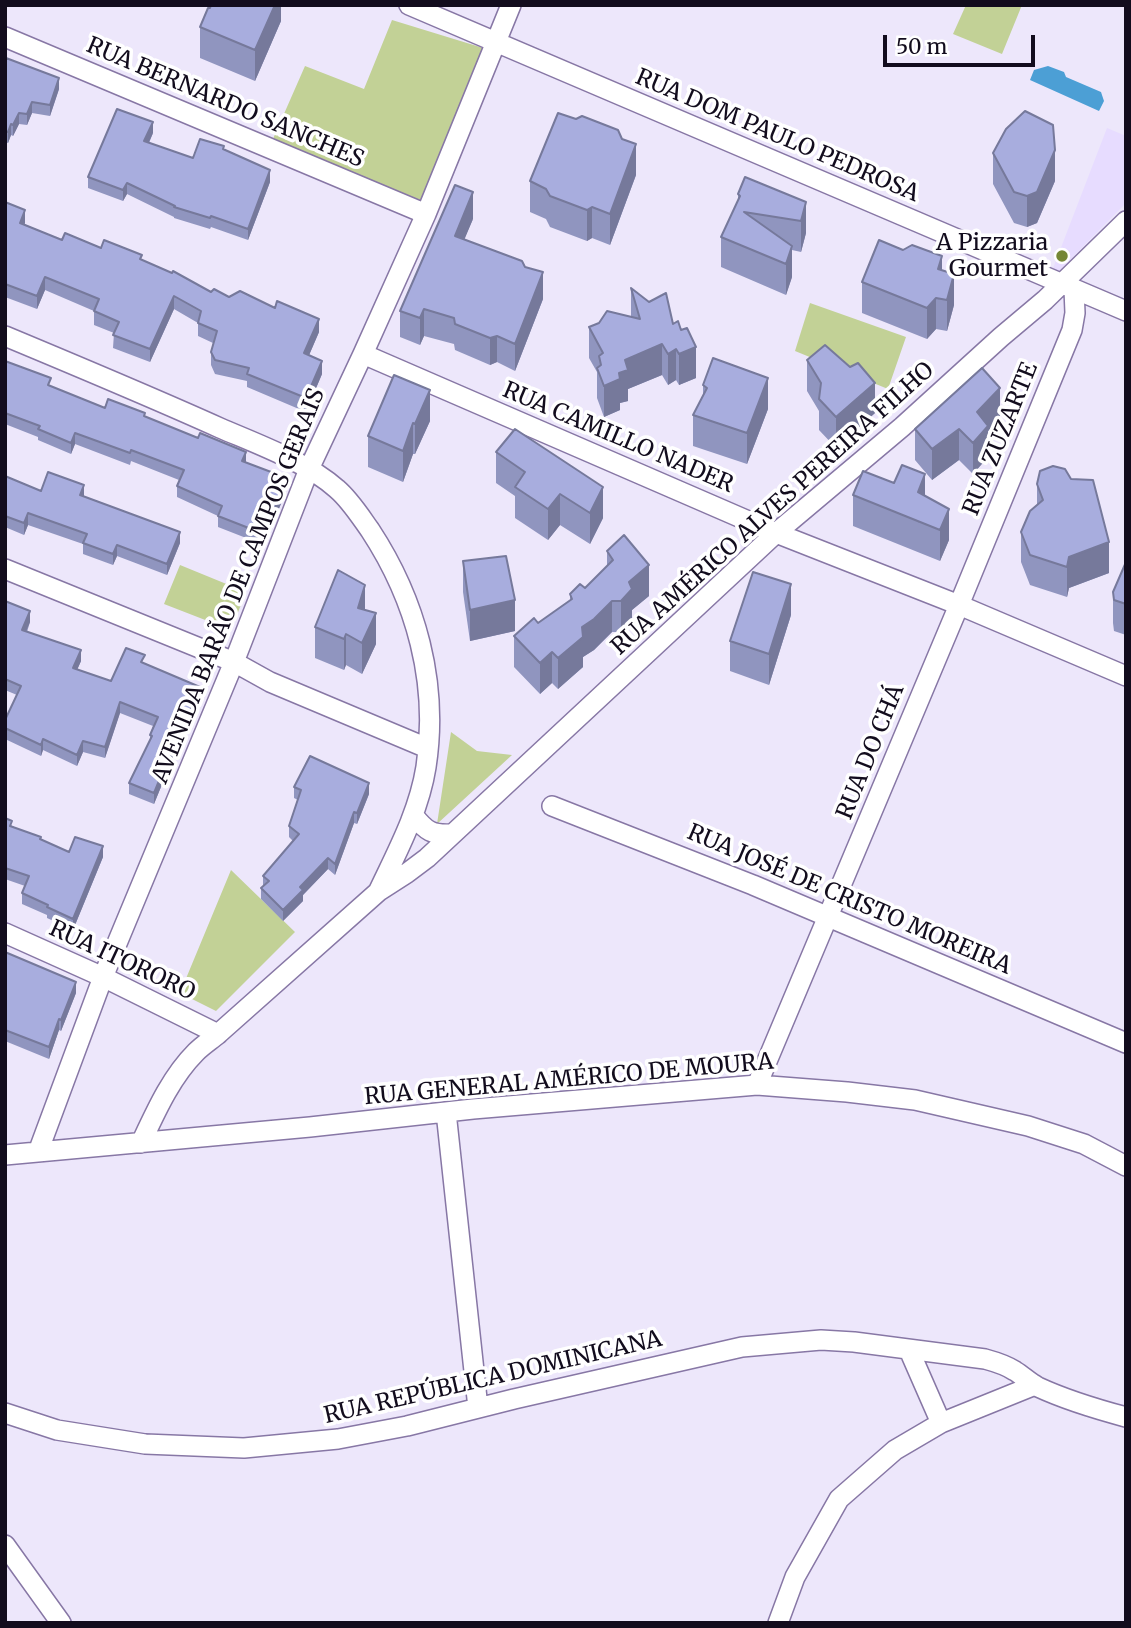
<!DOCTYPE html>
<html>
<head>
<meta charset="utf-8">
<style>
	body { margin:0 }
	#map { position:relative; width:1131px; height:1628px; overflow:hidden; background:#ede7fb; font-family:Merriweather,serif }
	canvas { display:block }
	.frame { position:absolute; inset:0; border:7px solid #120c1d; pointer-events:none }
	.scale { position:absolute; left:883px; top:35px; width:152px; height:32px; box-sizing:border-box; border:4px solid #120c1d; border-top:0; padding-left:9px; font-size:21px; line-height:24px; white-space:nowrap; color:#120c1d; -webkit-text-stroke:5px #fff; paint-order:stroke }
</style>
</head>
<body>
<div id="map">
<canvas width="1131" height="1628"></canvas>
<div class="frame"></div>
<div class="scale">50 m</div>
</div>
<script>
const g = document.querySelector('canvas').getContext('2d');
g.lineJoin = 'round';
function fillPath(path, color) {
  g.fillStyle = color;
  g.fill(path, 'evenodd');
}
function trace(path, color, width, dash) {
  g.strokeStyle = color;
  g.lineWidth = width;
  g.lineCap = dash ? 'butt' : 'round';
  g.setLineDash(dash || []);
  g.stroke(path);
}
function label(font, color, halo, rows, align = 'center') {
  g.font = font + ' Merriweather,serif';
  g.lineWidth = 7;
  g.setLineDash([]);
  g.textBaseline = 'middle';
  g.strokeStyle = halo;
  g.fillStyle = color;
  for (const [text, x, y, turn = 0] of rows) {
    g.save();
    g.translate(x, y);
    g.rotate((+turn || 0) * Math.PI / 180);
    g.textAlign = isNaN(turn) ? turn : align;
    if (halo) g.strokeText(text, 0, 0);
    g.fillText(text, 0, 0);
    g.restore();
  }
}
const built = new Path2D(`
	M1107,128L1126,136V203L1057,273L1052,271Z`);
const green = new Path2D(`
	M966,5H1022L1002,54L953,34Z
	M392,20L493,51L426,214L269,148L305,66L364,89Z
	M810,303L906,337L888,389L795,351Z
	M180,565L246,592L231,630L164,604Z
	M451,732L477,751L512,755L437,824Z
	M231,870L295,932L216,1011L180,993Z`);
const water = new Path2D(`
	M1048,66L1064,72L1066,77L1101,92L1104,101L1099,111L1030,80L1034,70Z`);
const minor = new Path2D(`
	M409,5L1126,311
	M5,37L426,214
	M5,336C77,366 149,396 220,428C257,444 307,462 337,489C350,500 360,516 370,530C416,600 439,683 426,767C419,811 398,850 379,890
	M363,354L776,533L959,605L1126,676
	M5,569L234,662L270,682L427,748
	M552,806L753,885L1126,1043
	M414,816C426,831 432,835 451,834
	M5,933L103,977L218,1034
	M757,1085L959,605L1072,330L1075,313L1074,289
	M446,1112L478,1408
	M141,1143C156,1111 171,1077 196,1052C203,1045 211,1040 218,1034L379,891L407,873L427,858L776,533L902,427L1001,337L1045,300L1126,221
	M38,1152L103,977L234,662L309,469L363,354L426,214L511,5
	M5,1155L310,1127L473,1109L757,1085L847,1092L915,1100L1028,1126L1084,1144L1126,1166
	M909,1350L941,1423
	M5,1413L57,1430L145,1444L244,1448L338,1439L407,1426L514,1399L742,1347L821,1340L854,1342L985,1359C996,1362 1006,1365 1015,1371C1023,1376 1030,1383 1038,1387C1066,1400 1096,1409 1126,1417
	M5,1545L61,1623
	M778,1623L795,1577L839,1499L895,1450L941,1423L1035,1385`);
const wall = new Path2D(`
	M281,5V21L255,81L200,58V27Z
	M5,59L59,89L50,116L32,113L27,125L19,124L13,136L11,135L8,143L5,142Z
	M153,133L149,143L193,158L224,149L270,182L248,240L211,227L210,229L174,218V217L127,194L123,201L88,188V177Z
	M993,153L1055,181L1037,223L1027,227L1014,223L993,184Z
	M636,175L610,245L592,238L587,241L550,227L546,219L530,212V181Z
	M738,194L806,202V233L801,252L792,250V277L786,295L721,267V237L738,202Z
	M5,202L25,223L24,224L62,240L101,248L142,260L211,292L229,297L319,332L309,355L322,374L306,412L247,387V381L215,374L211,365V352L213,343L198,336V323L174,309L150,362L113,348L114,333L94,325V311L45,290L37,309L5,297Z
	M473,219L464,239L525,267L543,299L515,371L497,362L490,365L455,350L454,344L424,336L420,345L400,337V311Z
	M942,271L954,305L947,331L936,329L927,339L862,313V282Z
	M631,288L673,324L696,378L679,385L676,380L668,385L662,375L628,389V401L620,403V410L604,417L597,398V372L589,358V327L631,317Z
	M807,360L875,413L836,448L819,430V411L807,391Z
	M5,361L51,386L105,408L145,417L246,463L287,489L264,545L218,527V516L177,497V486L179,480L131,461L130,465L75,444L71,454L38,440V437L5,424Z
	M394,375L430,421L415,454H413L403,482L368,467V436Z
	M703,385L768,409L747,464L693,446V415L703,396Z
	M1000,419L988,431V457L973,474L959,460L932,480L915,460V429Z
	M496,452L603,518L590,544L560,525L548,540L515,518V496L496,483Z
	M5,476L41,491L84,497L180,543L167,575L117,556L113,565L83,554V544L28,525L24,535L5,527Z
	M1037,484L1109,573L1069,588L1067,597L1030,585L1021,562V532L1037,505Z
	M853,495L925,496L949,540L940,561L853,526Z
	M607,551L649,596L632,610V620L621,632H612L594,650L583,657V667L558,689L552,683L540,694L514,667V636L538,623L570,600V594L585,588L607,566Z
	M463,561L515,631L470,641L463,592Z
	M1126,562V635L1114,631L1113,623V592Z
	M5,601L30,622L27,632L81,661L77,670L111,681L145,663L200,698L175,756L174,755L154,804L129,794V783L150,740V735L153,726L120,713L105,758L83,752L77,766L43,750L41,756L5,739V728L17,695L5,690Z
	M365,610L376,644L362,674L346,665L344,670L315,658V627Z
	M791,615L769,685L730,671V641Z
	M294,787L369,794L357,824L354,823L335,875L328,869L303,895V901L283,921L261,899V888L263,886V876L293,841L289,837V826L298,800L294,798Z
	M5,818L12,826L69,852L103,857L73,930L47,918V915L22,904V893L25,886L5,879Z
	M5,952L76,993L61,1031L59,1030L49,1059L5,1041Z`);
const shadedWall = new Path2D(`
	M275,5H281V21L255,81V50Z
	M59,78V89L50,116V105Z
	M32,102V113L27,125V114Z
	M19,113V124L13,136V125Z
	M153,122V133L144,153V141Z
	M11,124V135L8,143V132Z
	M636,144V175L610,245V214Z
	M1055,150V181L1037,223L1027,227V196Z
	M270,170V182L248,240V229Z
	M127,183V194L123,201V190Z
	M473,192V219L455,262V236Z
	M806,202V233L801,252V221Z
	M592,207V238L587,241V210Z
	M25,210V223L20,236V223Z
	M792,246V277L786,295V264Z
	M942,256V287L938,300V269Z
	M543,272V299L515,371V344Z
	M954,274V305L947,331V300Z
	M45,277V290L37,309V296Z
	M174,296V309L150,362V349Z
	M936,298V329L927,339V308Z
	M424,309V336L420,345V318Z
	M319,319V332L304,367V353Z
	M497,336V362L490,365V338Z
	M662,344V375L628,389V401L620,403V410L604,417V386L619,373L625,360Z
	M696,347V378L679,385V354Z
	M676,349V380L668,385V354Z
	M322,361V374L306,412V398Z
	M768,378V409L747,464V433Z
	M875,383V413L836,448V417Z
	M1000,388V419L988,431V457L973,474V443L977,412Z
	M430,390V421L415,454V424Z
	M413,423V454L403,482V451Z
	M959,429V460L932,480V449Z
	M75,433V444L71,454V443Z
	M246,452V463L242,461Z
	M925,474V505L918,523V492Z
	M287,478V489L264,545V534Z
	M84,485V496L80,507V495Z
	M603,487V518L590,544V513Z
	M560,494V525L548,540V509Z
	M949,509V540L940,561V530Z
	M28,513V525L24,535V523Z
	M180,532V543L167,575V564Z
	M1109,542V573L1069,588L1067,597V567L1069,557Z
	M117,545V556L113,565V554Z
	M649,565V596L632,610V620L621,632V601L629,582Z
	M791,584V615L769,685V654Z
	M365,585V616L358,608Z
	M515,600V631L470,641V610Z
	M612,601V632L594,650L583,657V667L558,689V658L582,627Z
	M30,611V622L22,641V630Z
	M376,613V644L362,674V643Z
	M346,634V665L344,670V639Z
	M81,650V661L73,679V668Z
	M552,652V683L540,694V663Z
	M200,687V698L175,756V745Z
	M120,702V713L105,758V747Z
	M43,739V750L41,756V745Z
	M83,741V752L77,766V755Z
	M174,744V755L154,804V793Z
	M369,783V794L357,824V813Z
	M354,812V823L335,875V864Z
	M103,846V857L73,930V919Z
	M328,858V869L303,895V901L283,921V910L300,887Z
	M76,982V993L61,1031V1020Z
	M59,1019V1030L49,1059V1047Z`);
const building = new Path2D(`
	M211,5H275L255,50L200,27L208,8H210Z
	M6,58L59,78L50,105L32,102L27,114L19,113L13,125L11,124L8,132L5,131Z
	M117,109L153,122L144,141L193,158L200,139L224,146L223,149L270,170L248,229L211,216L210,218L174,207L175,206L127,183L123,190L88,177Z
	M1025,111L1053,125L1055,150L1037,192L1027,196L1014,192L993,153L1006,129Z
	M558,113L576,119L582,116L618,130L622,139L636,144L610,214L592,207L587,210L550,196L546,189L530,181Z
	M745,177L806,202L801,221L744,212L792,246L786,264L721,237L740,196L738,194Z
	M455,185L473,192L455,236L522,261L525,267L543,272L515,344L497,336L490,338L455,324L454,318L424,309L420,318L400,311Z
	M5,202L25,210L20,223L62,240L65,233L101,248L104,240L142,255L140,259L172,273L173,271L211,292L214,289L229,297L240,291L275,308L277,301L319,319L304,353L322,361L306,398L247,374L249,368L215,360L211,352L217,331L198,323L201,311L174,296L150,349L113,335L119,322L94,311L99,299L45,277L37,296L5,284Z
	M879,240L903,250L912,245L942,256L938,269L954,274L947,300L936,298L927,308L862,282Z
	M631,288L649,302L666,293L673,324L678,321L681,330L687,328L696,347L679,354L676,349L668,354L662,344L625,360L628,370L619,373L620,379L604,386L597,368L601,365L599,356L603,353L589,327L599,323L607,311L640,319Z
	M825,345L850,367L858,363L875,383L836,417L819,399L821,383L807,360Z
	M713,358L768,378L747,433L693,415L707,388L703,385Z
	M5,361L51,378L48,385L105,408L108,399L145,413L144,416L198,438L200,433L246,452L242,461L287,478L264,534L218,516L222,506L177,486L184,470L131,450L130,453L75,433L71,443L38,429L40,426L5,413Z
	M982,368L1000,388L977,412L988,426L973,443L959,429L932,449L915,429Z
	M394,375L430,390L415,424L413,423L403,451L368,436Z
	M515,429L603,487L590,513L560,494L548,509L515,487L525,472L496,452Z
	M902,465L925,474L918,492L949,509L940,530L853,495L863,471L894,483Z
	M1053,466L1065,469L1071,479L1093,480L1109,542L1069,557L1067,567L1030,555L1021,532L1030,511L1043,500L1037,484L1040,471Z
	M48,472L84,485L80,495L180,532L167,564L117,545L113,554L83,543L87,534L28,513L24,523L5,516V476L41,491Z
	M624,535L649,565L629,582L632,589L621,601H612L594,619L582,627L583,637L558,658L552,652L540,663L514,636L534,618L538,623L572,599L570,594L580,584L585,588L613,560L607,551Z
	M506,556L515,600L470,610L463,561Z
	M1126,562V604L1114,600L1113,592Z
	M338,570L365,585L358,608L376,613L362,643L346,634L344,639L315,627Z
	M753,572L791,584L769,654L730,641Z
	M5,601L30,611L22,630L81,650L73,668L111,681L126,648L145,655L141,662L200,687L175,745L174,744L154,793L129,783L152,736L150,735L158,717L120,702L105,747L83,741L77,755L43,739L41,745L5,728V720L21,686L5,679Z
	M310,756L369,783L357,813L354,812L335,864L328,858L300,887L303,890L283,910L261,888L269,881L263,876L299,834L289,826L301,790L294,787Z
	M5,818L12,821L10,826L41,837L40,839L69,852L75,837L103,846L73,919L47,907L48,905L22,893L29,876L5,868Z
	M5,952L76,982L61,1020L59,1019L49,1047L5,1030Z`);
const markers = [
	[1062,256,7,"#758736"]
];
const streetNames = [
	["RUA BERNARDO SANCHES",225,103,23],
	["RUA DOM PAULO PEDROSA",777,136,23],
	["RUA CAMILLO NADER",618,438,23],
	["RUA ZUZARTE",1001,439,-68],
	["RUA AMÉRICO ALVES PEREIRA FILHO",773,509,-42],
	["AVENIDA BARÃO DE CAMPOS GERAIS",239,586,-68],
	["RUA DO CHÁ",871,752,-68],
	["RUA JOSÉ DE CRISTO MOREIRA",849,900,23],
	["RUA ITORORO",122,961,25],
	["RUA GENERAL AMÉRICO DE MOURA",569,1080,-5],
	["RUA REPÚBLICA DOMINICANA",493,1378,-13]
];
const poiNames = [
	["A Pizzaria",1048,243],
	["Gourmet",1048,269]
];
fillPath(built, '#e7dcff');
fillPath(green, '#c2d196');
fillPath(water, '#4c9fd5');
trace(minor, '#8777a5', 22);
trace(minor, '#fff', 19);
fillPath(wall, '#9095bf');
fillPath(shadedWall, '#76799b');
fillPath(building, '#a8adde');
trace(building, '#76799b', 2);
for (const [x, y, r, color] of markers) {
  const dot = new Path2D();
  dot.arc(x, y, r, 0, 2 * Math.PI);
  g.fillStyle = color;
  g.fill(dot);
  trace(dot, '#fff', 2.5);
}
label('23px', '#120c1d', '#fff', streetNames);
label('23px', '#120c1d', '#fff', poiNames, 'right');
</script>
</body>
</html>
